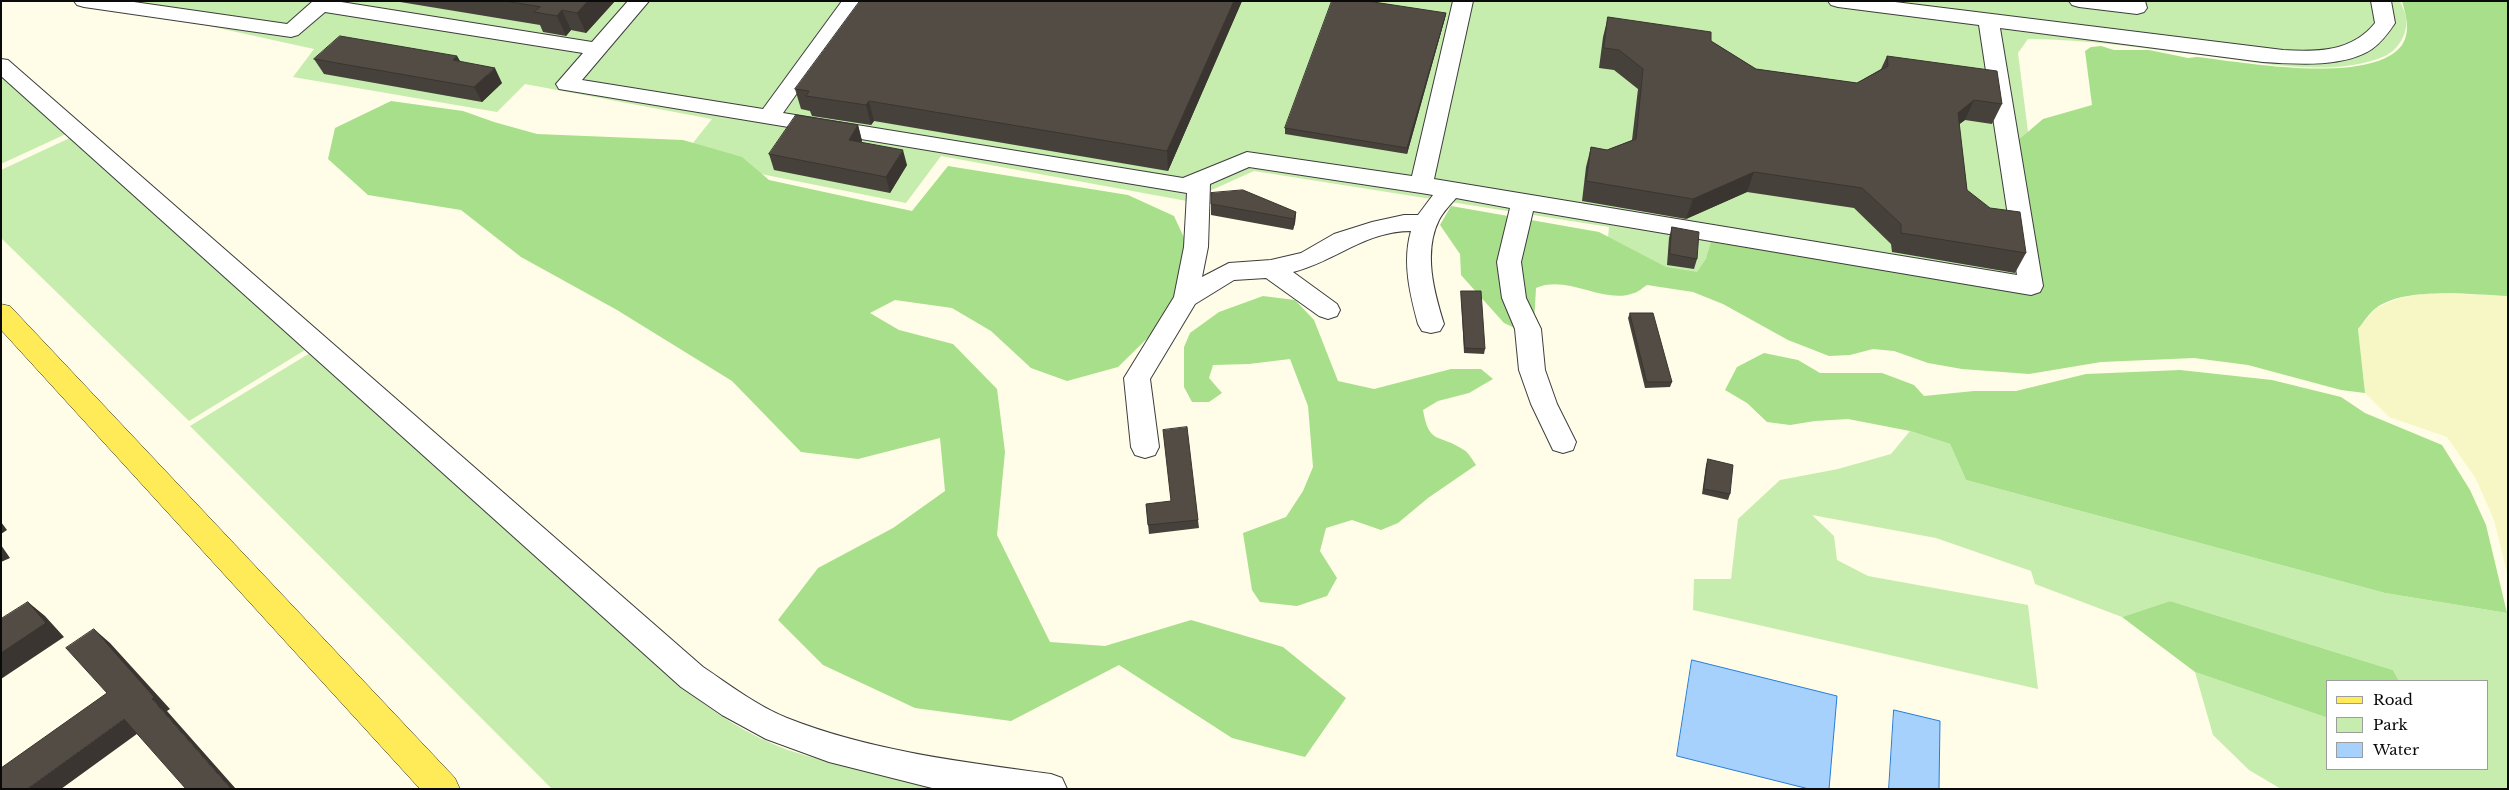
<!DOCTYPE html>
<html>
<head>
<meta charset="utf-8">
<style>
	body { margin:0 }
	#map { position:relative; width:2509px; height:790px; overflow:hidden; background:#fffde7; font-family:"Libre Baskerville",serif }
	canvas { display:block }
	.frame { position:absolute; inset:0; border:2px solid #0a0a0a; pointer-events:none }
	.legend { position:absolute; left:2326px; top:680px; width:162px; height:90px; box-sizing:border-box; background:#fff; border:1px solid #9d9d9d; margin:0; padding:6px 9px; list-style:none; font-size:15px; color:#0a0a0a }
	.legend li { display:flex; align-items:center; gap:10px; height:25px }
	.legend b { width:25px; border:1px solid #9d9d9d }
</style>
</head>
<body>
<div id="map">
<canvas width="2509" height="790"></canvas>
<div class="frame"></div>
<ul class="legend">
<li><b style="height:6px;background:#ffea57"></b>Road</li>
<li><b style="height:14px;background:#c6edad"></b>Park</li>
<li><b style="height:14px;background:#a6d1fc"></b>Water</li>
</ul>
</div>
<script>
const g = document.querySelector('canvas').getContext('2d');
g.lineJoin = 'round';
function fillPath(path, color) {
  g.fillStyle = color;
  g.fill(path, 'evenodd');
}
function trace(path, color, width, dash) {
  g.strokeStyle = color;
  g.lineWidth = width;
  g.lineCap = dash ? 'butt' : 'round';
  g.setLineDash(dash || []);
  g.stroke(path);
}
const farmland = new Path2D(`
	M2428,293L2508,296V577L2494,520L2476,479L2447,437L2389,417L2365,393L2358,329L2376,308L2400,298Z`);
const green = new Path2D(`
	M95,1H2400C2402,7 2406,13 2406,19C2408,34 2398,50 2385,56C2334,78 2261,63 2208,56C2148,49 2088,39 2028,39L2018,53L2049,297L1718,277L1606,259L1609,227L1254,171L1187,201L941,156L906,203L681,158L712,119L525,84L497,112L293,77L314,49Z
	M1,74L68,133L1,164Z
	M72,137L305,350L189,421L1,238V170Z
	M310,353L679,685C713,712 747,735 788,750C837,767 891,772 940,789H552L190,426Z
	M1910,431L1950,444L1966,480L2385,593L2507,613L2508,789H2281L2249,770L2213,735L2195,672L2328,718V769H2488V681H2399L2393,670L2170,601L2122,617L2035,584L2031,571L1936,538L1812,515L1834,536L1837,560L1868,576L2028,605L2038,689L1693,610L1694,579H1731L1738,519L1780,480L1838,469L1891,454Z`);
const forest = new Path2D(`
	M2402,1H2508V296C2472,295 2406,286 2376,308C2369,313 2364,322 2358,329L2365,393L2341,390L2248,365L2194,358L2101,362L2029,374L1962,369L1928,363L1894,351L1873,349L1850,355L1829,356L1788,340L1723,304L1693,292L1647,285C1643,287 1639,292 1634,293C1604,305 1568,274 1536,288L1534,324L1519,330L1504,323L1461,275L1460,254L1440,225L1451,206L1599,232L1666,267L1697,272L1706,259L1711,242L1759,247L2032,290L2016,142L2043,119L2092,105L2085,51L2091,47L2101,46L2114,50H2149L2188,58L2197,57C2242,62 2372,86 2402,45C2411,32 2406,15 2402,1Z
	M391,101L463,111L494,122L537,134L683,140L742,157L769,180L912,211L948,166L1128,195L1174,216L1187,244L1177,297L1165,321L1118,367L1067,381L1031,368L991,331L952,308L895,300L870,313L899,330L953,344L997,389L1005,452L997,535L1050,642L1105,646L1191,620L1283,647L1346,698L1305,757L1232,738L1119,665L1011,721L915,708L823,665L778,620L818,568L893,528L945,491L940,438L858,459L801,452L732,381L617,310L521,257L461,210L368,195L328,159L335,128Z
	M1263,296L1295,300L1314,320L1338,381L1374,389L1451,369H1481L1493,379L1469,393L1438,401L1423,410C1429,446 1439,433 1464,450C1469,453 1473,461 1476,465L1428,498L1398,523L1381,530L1352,520L1326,528L1320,551L1337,578L1327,596L1297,606L1260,602L1252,590L1243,533L1286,517L1303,491L1313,467L1308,406L1290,359L1249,364L1213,365L1209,378L1222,393L1209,402H1192L1184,387V347L1190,333L1219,312Z
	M1764,353L1798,360L1820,373H1882L1914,385L1924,396L1974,391H2016L2086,374L2180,370L2272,380L2341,397L2365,413L2442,445L2470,490L2486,525L2507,613L2385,593L1966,480L1950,444L1910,431L1848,419L1815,421L1790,425L1767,422L1747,403L1725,390L1737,367Z
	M2170,601L2393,670L2399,681H2328V718L2195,672L2122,617Z`);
const water = new Path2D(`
	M1692,660L1837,696L1829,789H1809L1677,756Z
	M1894,710L1940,721L1939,789H1889Z`);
const minor = new Path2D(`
	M74,1H127L287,24L313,1H335L592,42L628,1H649L582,80L763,109L842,1H862L783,113L1183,178L1247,152L1412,176L1453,1H1473L1434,179L2017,275L1979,25L1838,7L1831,5L1828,1H1887L2283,50C2317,52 2352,52 2375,23L2371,1H2391L2395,23C2389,32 2382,42 2372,49C2344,68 2295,64 2263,62L2000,28L2043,286L2040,292L2031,295L1533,211L1521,262L1526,298L1541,329L1545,370L1557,404L1576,442L1573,450L1563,453L1553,450L1531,404L1519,370L1515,329L1502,298L1497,262L1510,208L1456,198C1450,205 1443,212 1439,220C1423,252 1434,292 1444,324L1440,331L1431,333L1422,331L1418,324C1410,294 1402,262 1411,231C1365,231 1334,262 1293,272L1337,304L1340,310L1337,316L1328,319L1319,316L1266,278L1234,280L1195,304L1150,379L1159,447L1155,455L1145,458L1135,455L1131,447L1124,378L1174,297L1184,247L1187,193L559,89L556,84L583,53L325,12L298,35L291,37L84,7L77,5ZM1249,167L1421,193L1433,195L1418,215H1404L1372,222L1334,234L1301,253L1271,260L1229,263L1202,277L1208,247L1210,184Z
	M2069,1H2145L2147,8L2144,12L2137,14L2079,7L2072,5Z
	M1,59L8,60L703,667C730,685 757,706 787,718C871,751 962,762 1051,774L1062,778L1067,789H936L829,762L766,739L722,715L681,687L1,76Z`);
const major = new Path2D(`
	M1,304L10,306L455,778L460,789H420L1,330Z`);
const wall = new Path2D(`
	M394,1H615L586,33L571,30L566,36L543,32L540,25Z
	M1242,1L1168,171L874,121L871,125L812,116L810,111L801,109L795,89Z
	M1446,13L1445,18L1407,154L1285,134V128Z
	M1608,17L1711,41L1756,69L1857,83L1881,69L1887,56L2002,104L1992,124L1965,120L1959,124L1967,190L2026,253L2015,273L1892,252L1891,244L1854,208L1747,192L1686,219L1582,201L1586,167L1591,147L1607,150L1632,140L1638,89L1614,70L1599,68L1603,37Z
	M457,56L460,61L502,83L482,102L324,74L314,59Z
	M858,125L862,141L861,142L907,165L890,193L774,170L769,154Z
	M1211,204L1296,212L1295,223L1293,230L1211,215Z
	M1672,227L1697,259L1694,269L1667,265L1669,238Z
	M1461,291L1485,349L1484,354L1464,353L1461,296Z
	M1630,313L1672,382L1670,387L1645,388L1628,318Z
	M1708,459L1730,494L1728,500L1702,494L1706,465Z
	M1146,504L1198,520L1199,528L1149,534Z`);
const shadedWall = new Path2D(`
	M588,1H615L586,33L577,13Z
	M1234,1H1242L1168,171L1167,151Z
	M562,10L571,30L566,36L557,16Z
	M1446,13L1445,18L1407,154V148Z
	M457,56L465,71L453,60Z
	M495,68L502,83L482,102L474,87Z
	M1974,100L1965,120L1948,133L1958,113Z
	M869,101L874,121L871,125L866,105Z
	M858,125L862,141L853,156L849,140Z
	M903,150L907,165L890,193L886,177Z
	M1754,172L1747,192L1686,219L1693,199Z
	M1296,212L1295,223L1293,230L1294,219Z
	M1,522L7,530L1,534Z
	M1,545L10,558L1,562Z
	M28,602L45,616L64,637L1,679V653Z
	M94,629L110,643L170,709L167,711L236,789H231L152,699Z
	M124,719L141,731L61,789H27Z`);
const building = new Path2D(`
	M505,1H588L577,13L562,10L557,16L534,12L540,7Z
	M860,1H1234L1167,151L869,101L866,105L806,96L809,91L795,89Z
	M1332,1H1367L1446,13L1407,148L1285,128Z
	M1608,17L1711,32V41L1756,69L1857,83L1888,66L1887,56L1997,71L2002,104L1974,100L1958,113L1967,190L1990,208L2020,212L2026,253L1901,233V224L1862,188L1754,172L1693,199L1586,181L1591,147L1607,150L1636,139L1643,69L1619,50L1604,48Z
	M340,36L457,56L453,60L495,68L474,87L314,59Z
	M796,115L858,125L849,140L903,150L886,177L769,154Z
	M1243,190L1296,212L1294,219L1211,204V193Z
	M1672,227L1699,232L1697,259L1670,254Z
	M1461,291H1481L1485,349L1465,348Z
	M1630,313H1653L1672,382H1647Z
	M1187,427L1198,520L1148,525L1146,504L1171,501L1163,430Z
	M1708,459L1733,465L1730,494L1704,489Z
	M28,602L46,623L1,653V619Z
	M94,629L154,697L152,699L231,789H186L124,719L27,789H1V768L107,693L66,648Z`);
fillPath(farmland, '#f6f7c4');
fillPath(green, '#c6edad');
fillPath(forest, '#a7df8b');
fillPath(water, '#a6d1fc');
trace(water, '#267cda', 1);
trace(minor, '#3d3d3d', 2);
trace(major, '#1b1b1b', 1);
fillPath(minor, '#fff');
fillPath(major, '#ffea57');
fillPath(wall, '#47413b');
fillPath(shadedWall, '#3a3530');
fillPath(building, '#534c45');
trace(building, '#3a3530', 1);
</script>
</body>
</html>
